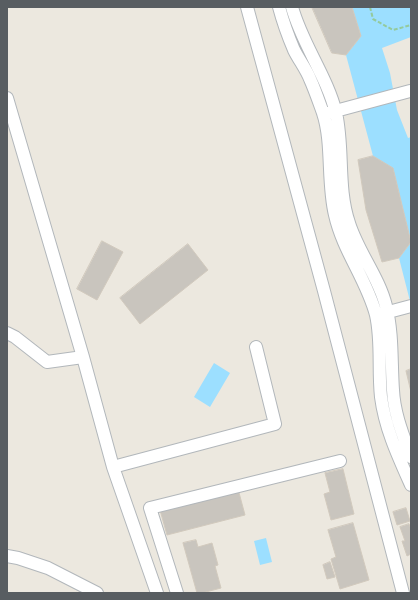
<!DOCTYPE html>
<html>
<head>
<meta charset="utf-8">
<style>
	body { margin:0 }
	#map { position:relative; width:418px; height:600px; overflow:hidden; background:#ece8df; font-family:"Space Grotesk",sans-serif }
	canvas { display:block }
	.frame { position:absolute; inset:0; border:8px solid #585d61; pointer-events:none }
</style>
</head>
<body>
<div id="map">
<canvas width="418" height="600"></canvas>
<div class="frame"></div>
</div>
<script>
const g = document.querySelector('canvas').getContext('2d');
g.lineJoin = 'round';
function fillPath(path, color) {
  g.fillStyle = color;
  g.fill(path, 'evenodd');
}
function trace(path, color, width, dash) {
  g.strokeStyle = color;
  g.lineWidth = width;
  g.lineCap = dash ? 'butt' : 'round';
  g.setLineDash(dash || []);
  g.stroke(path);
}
const water = new Path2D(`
	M352,7H411V37L382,48L390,73L397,110L408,138L411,137V305L399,258L411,242L393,169L373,156L346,55L361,36Z
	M214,363L230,373L210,407L194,397Z
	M266,538L272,562L260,565L254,541Z`);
const building = new Path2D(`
	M312,7H352L361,36L346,55L332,53Z
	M373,156L393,168L411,242L399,258L382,262L366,210L358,160Z
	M102,241L123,252L97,300L77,289Z
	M188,244L208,270L140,324L120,298Z
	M411,369V392L406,371Z
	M343,469L354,514L331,520L324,494L330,492L325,473Z
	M238,489L245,515L167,535L160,510Z
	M406,508L410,521L397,525L393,512Z
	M353,523L369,580L340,589L331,559L336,557L328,530Z
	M409,524L411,529V554L407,556L402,541H405L400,527Z
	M196,540L198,547L212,543L218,565L215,566L221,588L202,593H197L183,543Z
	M330,562L335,577L327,579L323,565Z`);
const path = new Path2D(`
	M370,7L373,19L393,30L411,25`);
const minor = new Path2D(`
	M247,7L324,291L403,593
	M279,7C283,22 288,36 294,50C299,60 306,69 310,79C315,90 319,102 323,113C333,143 327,183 335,215C343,251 367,280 376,315C382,342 378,369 381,397C385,428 398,456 411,485
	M292,7C302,44 327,76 336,113C344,149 337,188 349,223C358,252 379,277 386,306C393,334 391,362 393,390C394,413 403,435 411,457
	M7,98L83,357L113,467L157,593
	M328,113L410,91
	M381,314L411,306
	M7,333L15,337L47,362L83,357
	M113,467L275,424L256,347
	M7,556L18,558L48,568L97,593
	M177,593L150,508L340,461`);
fillPath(water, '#9cdfff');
fillPath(building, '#c9c5be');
trace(building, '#d1c9bd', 1);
trace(minor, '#b2b7bb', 14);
trace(path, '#94ca9d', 2, [4, 2]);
trace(minor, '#fff', 12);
</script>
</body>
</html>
